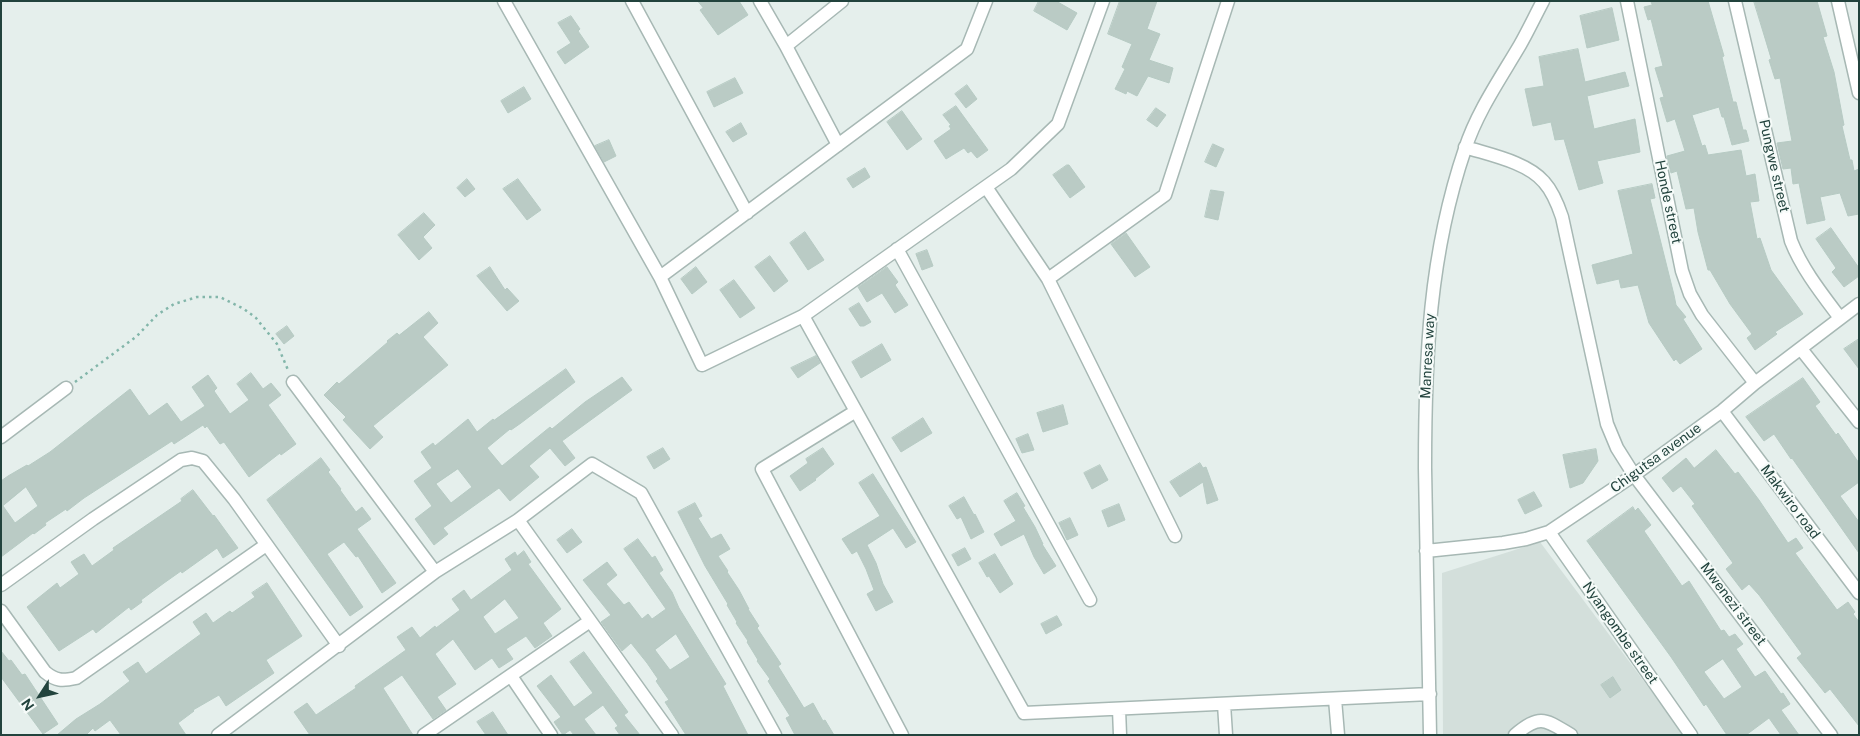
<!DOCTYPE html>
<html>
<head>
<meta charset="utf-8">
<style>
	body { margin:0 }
	#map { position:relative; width:1860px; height:736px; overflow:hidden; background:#e5efec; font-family:"Public Sans",sans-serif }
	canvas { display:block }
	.frame { position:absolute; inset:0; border:2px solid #22433d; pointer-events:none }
	.north { position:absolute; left:15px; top:671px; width:50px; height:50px; -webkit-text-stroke:4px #f6fbf9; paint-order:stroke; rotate:235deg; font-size:14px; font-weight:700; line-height:20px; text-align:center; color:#22433d }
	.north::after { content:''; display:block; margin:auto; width:18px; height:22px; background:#22433d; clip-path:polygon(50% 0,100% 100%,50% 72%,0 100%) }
</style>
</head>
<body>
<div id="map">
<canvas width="1860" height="736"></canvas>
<div class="frame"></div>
<div class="north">N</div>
</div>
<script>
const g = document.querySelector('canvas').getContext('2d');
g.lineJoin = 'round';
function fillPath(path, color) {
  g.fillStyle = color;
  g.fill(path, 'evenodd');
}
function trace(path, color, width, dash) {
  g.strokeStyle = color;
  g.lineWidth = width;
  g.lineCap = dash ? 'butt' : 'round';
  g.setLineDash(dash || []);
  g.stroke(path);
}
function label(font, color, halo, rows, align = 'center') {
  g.font = font + ' "Public Sans",sans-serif';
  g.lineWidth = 4;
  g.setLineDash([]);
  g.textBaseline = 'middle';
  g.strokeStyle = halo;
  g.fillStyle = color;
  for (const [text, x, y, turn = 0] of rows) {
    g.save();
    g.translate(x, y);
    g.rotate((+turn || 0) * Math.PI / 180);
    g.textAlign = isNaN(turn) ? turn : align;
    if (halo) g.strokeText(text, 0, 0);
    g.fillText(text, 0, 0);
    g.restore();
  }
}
const built = new Path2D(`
	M1540,542L1684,735H1443L1442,573Z`);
const building = new Path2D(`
	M698,1H739L748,15L718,35L700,10L703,8Z
	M1039,1H1056L1077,13L1067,30L1034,11Z
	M1120,1H1157L1147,29L1160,34L1149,60L1173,68L1169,83L1148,76L1137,96L1127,91L1126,94L1115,89L1125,69L1122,67L1132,44L1108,34Z
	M1651,1H1708L1724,56L1722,57L1733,102H1736L1743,130H1746L1749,141L1732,145L1724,117H1722L1719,107L1692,115L1702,146L1705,145L1708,155L1741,150L1746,176L1755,174L1759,201L1750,202L1757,239L1760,238L1771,270L1803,314L1775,332L1777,334L1755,350L1747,338L1752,334L1730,304L1710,270H1708L1698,232L1694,208L1686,209L1677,171L1671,173L1667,156L1685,151L1675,119L1667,122L1660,98L1664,97L1655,68L1663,66L1651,19L1648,20L1644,7L1652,5Z
	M1754,1H1817L1827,36L1823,37L1834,72L1844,125L1842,126L1850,160H1852L1854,171L1859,169V214L1848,216L1840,193L1820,197L1825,220L1807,224L1799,183L1793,184L1791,168L1783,169L1777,143L1792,141L1780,78L1775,79L1769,60L1771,59Z
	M1612,8L1619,40L1587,48L1580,16Z
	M571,16L580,29L578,31L589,47L565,64L557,52L571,43L558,23Z
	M1578,49L1585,82L1625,72L1629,86L1587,96L1594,129L1635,119L1640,152L1597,161L1603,183L1579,190L1564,139L1555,140L1551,122L1533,126L1525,89L1544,86L1539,57Z
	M735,78L743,93L714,107L707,92Z
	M967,85L977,99L966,108L955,94Z
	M524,87L531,99L508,113L501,101Z
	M956,106L988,150L977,158L971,151L968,153L964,148L946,159L934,141L951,129L949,126L951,125L943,115Z
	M1156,108L1166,115L1157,127L1147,120Z
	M902,111L922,139L907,150L887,122Z
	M741,123L747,134L733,142L726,132Z
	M609,140L616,156L604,162L595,146Z
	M1213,144L1224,149L1216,167L1205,162Z
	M1067,165H1069L1085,187L1070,198L1053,175Z
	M865,168L870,177L853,188L847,179Z
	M467,179L475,189L465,197L457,188Z
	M518,179L541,210L527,220L503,189Z
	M1652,184L1655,198L1650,199L1674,295L1676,305L1686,317L1683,319L1702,349L1680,364L1676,359L1674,361L1649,323L1638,285L1621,288L1619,279L1597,284L1592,265L1633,254L1618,191Z
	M1211,190L1224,192L1218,220L1205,217Z
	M424,213L435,225L423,237L432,248L419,260L398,235Z
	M1831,228L1859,268V276L1844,287L1832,272L1836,268L1816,239Z
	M805,232L824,260L808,270L790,243Z
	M1126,233L1150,267L1135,277L1111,244Z
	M927,250L933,266L922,270L916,254Z
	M770,256L788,281L774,292L755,267Z
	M490,267L505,290L507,288L519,301L507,311L477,276Z
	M696,267L707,282L692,294L681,279Z
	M887,267L898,282L895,285L908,305L895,313L882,293L867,302L858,287Z
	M734,280L755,308L740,318L720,290Z
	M859,303L871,322L864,326H860L849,309Z
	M429,312L438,323L423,337L448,365L373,426L383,437L370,449L343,420L346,417L324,395L337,382L339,384L388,342L387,341L397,333L399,335Z
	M287,326L294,336L284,344L276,334Z
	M1859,339V369L1844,349Z
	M882,344L891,360L861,378L852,362Z
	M816,356L820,363L798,378L791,368Z
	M566,369L575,382L521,423L511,430L510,429L487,448L502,466L550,427L552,429L585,402L622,377L632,390L562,441L575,458L565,466L550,448L529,466L539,477L528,486L510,501L499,488L443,528L448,534L434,545L415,519L432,506L414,481L432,468L421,452L433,443L435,446L468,419L477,432L493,419L494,420ZM458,469L472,487L451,503L436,484Z
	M251,373L263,389L271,383L281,395L268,405L296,444L281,455L280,453L249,477L224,442L220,444L207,426L205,428L203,425L174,444L172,441L84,498L67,511L66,509L45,523L46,525L34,534L33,533L1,557V481L8,476L27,465L28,466L50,452L130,389L149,416L167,403L181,422L205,406L192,387L208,375L217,388L214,391L230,414L249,400L237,384ZM26,487L38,506L15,523L3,506Z
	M1803,378L1820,402L1815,406L1836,435L1838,433L1859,463V482L1840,496L1859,522V553L1792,458L1791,459L1774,434L1764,441L1746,417Z
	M1063,405L1068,424L1043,432L1037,413Z
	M923,418L932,433L901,452L892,438Z
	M1028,434L1034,450L1022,453L1016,439Z
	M663,448L670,459L654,469L647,457Z
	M823,448L834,464L815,479L816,480L800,491L790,476L808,463L806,459Z
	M1596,449L1598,461L1583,483L1570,488L1563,455Z
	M1716,450L1735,474L1738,472L1759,500L1788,543L1796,538L1803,548L1795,553L1837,610L1848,602L1855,612L1853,614L1859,622V726L1830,689L1825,693L1797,658L1802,654L1759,595L1749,584L1742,590L1726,569L1733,563L1692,506L1695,504L1681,486L1673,492L1662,478L1686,458L1694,468Z
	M321,458L330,470L328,472L341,489L340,490L356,512L362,507L371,519L357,529L396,583L382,593L358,556L356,557L344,542L327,554L363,607L350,616L267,500Z
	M1200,463L1203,468L1206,467L1218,500L1207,504L1203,482L1180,497L1170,482Z
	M1100,465L1108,480L1092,489L1084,473Z
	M873,474L916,542L906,548L893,528L867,545L876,563L883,584L893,602L876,611L867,594L874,590L866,569L857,551L852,554L842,539L880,516L859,483Z
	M193,490L213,516L214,515L238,548L223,558L217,548L182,573L181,571L164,583L141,600L142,602L131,610L129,607L96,633L93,629L59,651L27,607L57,583L60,588L79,574L71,562L84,554L92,566L114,550L113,548L182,501L181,499Z
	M1534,492L1542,506L1525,514L1518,500Z
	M1017,493L1025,506L1023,507L1035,527L1043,544H1042L1056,566L1044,574L1034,557L1024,534L1001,546L994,534L1016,521L1004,501Z
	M964,497L974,515L975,514L984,532L971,539L961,517L957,519L949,506Z
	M695,503L702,516L698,518L711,539L721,534L730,549L718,556L728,571L727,572L739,590L749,609H748L759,626L757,628L781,664L778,666L804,708L813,703L823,721L825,720L834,735H795L786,718L790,716L768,681L770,679L757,661L758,660L747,642L748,641L736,623L737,622L727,605L728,604L705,566L678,512Z
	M1119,504L1125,520L1108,527L1102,511Z
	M1633,507L1635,511L1638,508L1651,525L1644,531L1682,586L1689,581L1721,631L1724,630L1729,637L1735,634L1743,644L1736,649L1755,677L1765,671L1781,694L1783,693L1790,704L1781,710L1799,735H1781L1769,718L1746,735H1727L1706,704L1704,706L1671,657L1587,541ZM1723,659L1742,687L1724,699L1704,672Z
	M1070,518L1078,535L1067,540L1059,523Z
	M572,529L582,542L567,553L557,540Z
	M638,539L652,558L655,556L663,570L659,573L672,592L679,608L726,684L723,686L748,735H686L665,702L669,700L656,681L658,679L647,663L631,643L622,651L601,622L611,615L583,580L607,562L617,575L606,584L624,605L629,602L642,619L648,614L652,619L666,609L624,549ZM676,634L690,657L670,670L655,650Z
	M965,548L971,559L958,566L952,555Z
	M524,551L531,562L528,564L561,609L543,623L552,636L535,648L526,636L506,649L513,659L499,668L492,658L475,670L453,639L435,654L456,684L437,697L446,710L433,719L402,675L383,688L413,735H310L294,712L307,703L316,715L356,688L355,686L406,650L397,637L412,627L420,638L435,626L436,628L460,610L452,599L464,590L471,600L512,570L505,559L515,552L517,556ZM505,599L519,618L495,634L483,617Z
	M995,554L1013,584L1000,593L989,576L987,577L979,563Z
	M267,583L302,636L266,660L274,673L226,706L219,695L193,710L194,711L178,723L186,735H121L110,720L95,731L93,728L86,735H57L76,719L100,704L130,681L123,672L138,662L146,674L201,634L193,622L206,613L213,623L230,611L232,613L255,597L252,593Z
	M1057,616L1062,625L1046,634L1041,624Z
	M1,651L9,661L11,660L22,675L25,674L58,724L43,734L1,677Z
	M584,652L628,712L624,715L640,735H620L615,728L618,726L603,705L584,719L596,735H574L570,730L563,735L554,722L561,717L537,686L551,675L574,707L593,693L570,662Z
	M1613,677L1621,690L1610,698L1601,685Z
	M493,712L508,735H486L477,722Z`);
const path = new Path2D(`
	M75,382L137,336L157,315L174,304L197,297H220L244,309L256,318L277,344L288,370`);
const minor = new Path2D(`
	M504,1L660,277L702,365L803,316L1011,169L1058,124L1103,1
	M632,1L747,213
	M760,1L786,46L838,145
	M1627,1L1682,271L1690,294L1702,315L1755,383
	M1735,1L1791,241C1802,269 1822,294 1840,318
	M1838,1L1859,93
	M786,46L842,1
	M1465,147C1490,155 1527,162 1544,182C1553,192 1558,205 1562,217L1607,424L1617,448L1634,475L1831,735
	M986,187L1048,279L1175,536
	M897,249L1090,600
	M660,277L967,49L986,1
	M1048,279L1165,195L1228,1
	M803,316L1024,713L1430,694
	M1801,349L1859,422
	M293,382L435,572
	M856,411L762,469L902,735
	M1722,411L1859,593
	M1,437L66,388
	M518,520L672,735
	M1549,532L1691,735
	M1426,551L1503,543L1526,539L1549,532L1634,475L1722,411L1755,383L1859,304
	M1,585L93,519L181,460L192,458L203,461L234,499L339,646
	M1,611L45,672C56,681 62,681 76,678L266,545
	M511,676L551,735
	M1335,699L1338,735
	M1224,704L1226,735
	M1119,709L1120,735
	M218,735L435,572L518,520L592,464L641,493L775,735
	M424,735L590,621
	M1430,735C1429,646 1426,557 1425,468C1425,358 1429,255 1465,149C1477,112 1500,79 1520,45C1528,31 1535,16 1543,1
	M1515,735C1540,713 1546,720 1571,735`);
const streetNames = [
	["Pungwe street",1774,166,77],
	["Honde street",1668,202,78],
	["Manresa way",1428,356,-87],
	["Chigutsa avenue",1656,458,-36],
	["Makwiro road",1790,502,53],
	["Mwenezi street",1733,604,53],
	["Nyangombe street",1620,633,55]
];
fillPath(built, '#d3dfdb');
fillPath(building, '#bacbc5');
trace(building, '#b6cac3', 1);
trace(minor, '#a7b8b4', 15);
trace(path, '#83b6aa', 2.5, [2.5, 4]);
trace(minor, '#fff', 12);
label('14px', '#22433d', '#f6fbf9', streetNames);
</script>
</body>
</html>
